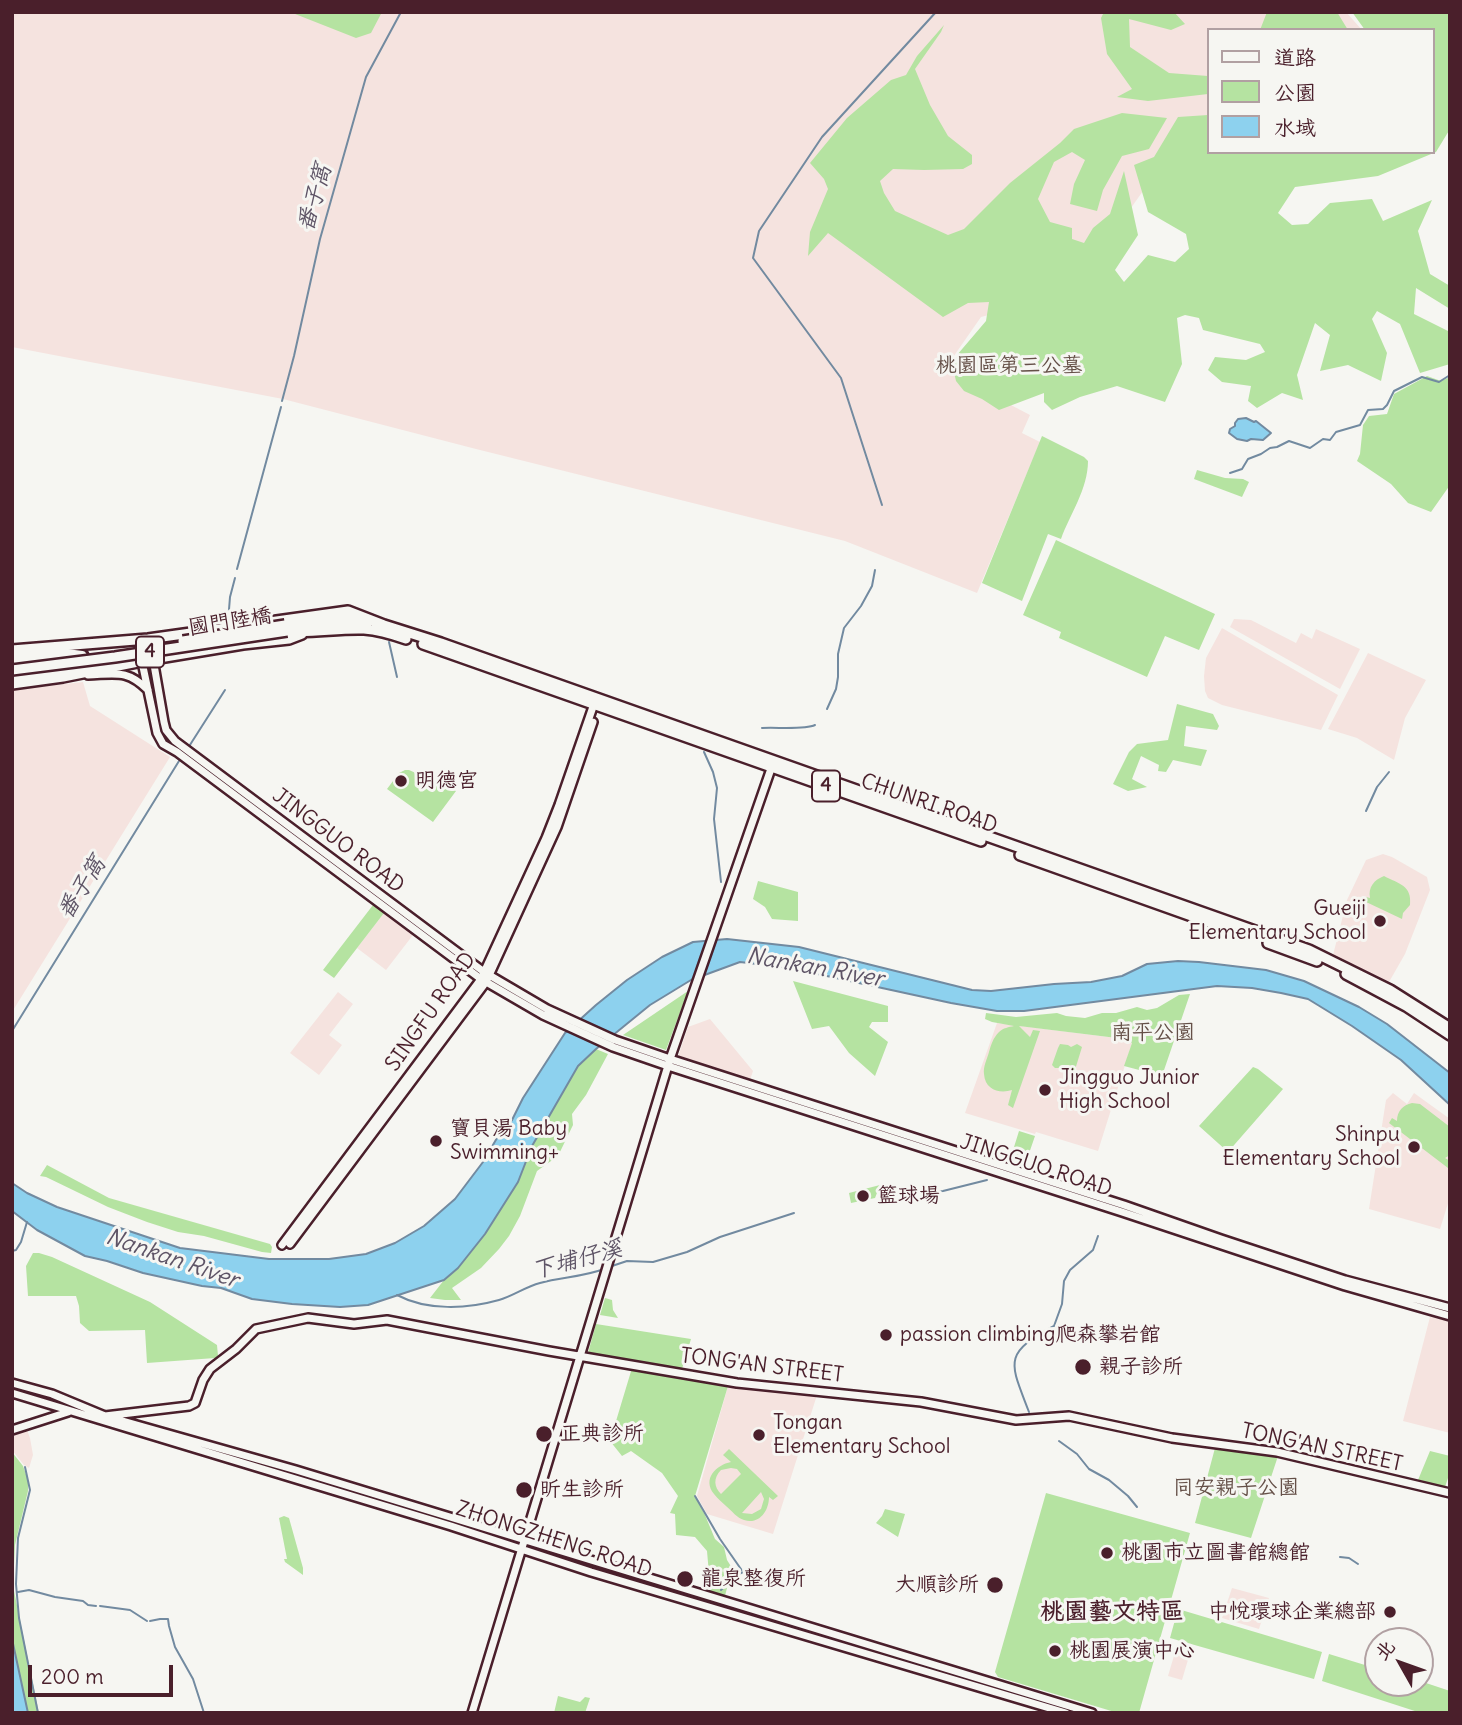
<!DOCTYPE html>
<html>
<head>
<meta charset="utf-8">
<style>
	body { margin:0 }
	#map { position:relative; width:1462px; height:1725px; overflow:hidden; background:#f6f6f2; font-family:Delius,"LXGW WenKai TC",sans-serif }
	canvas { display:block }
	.frame { position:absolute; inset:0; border:14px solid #4a1f2b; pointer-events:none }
	.legend { position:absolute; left:1207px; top:28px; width:228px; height:126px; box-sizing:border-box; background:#f6f6f2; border:2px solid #b1a0a2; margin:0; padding:9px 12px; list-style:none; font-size:21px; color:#4a1f2b }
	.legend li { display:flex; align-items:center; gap:14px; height:35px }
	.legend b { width:35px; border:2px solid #b1a0a2 }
	.north { position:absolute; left:1364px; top:1627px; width:70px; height:70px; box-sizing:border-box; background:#f6f6f2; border:2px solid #b1a0a2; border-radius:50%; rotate:310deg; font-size:19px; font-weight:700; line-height:28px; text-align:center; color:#4a1f2b }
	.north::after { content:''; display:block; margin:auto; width:24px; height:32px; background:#4a1f2b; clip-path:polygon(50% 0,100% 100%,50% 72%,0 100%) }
	.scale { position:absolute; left:28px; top:1665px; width:145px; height:32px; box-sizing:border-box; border:4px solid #4a1f2b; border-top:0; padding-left:9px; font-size:21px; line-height:24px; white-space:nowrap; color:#4a1f2b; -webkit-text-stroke:5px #f6f6f2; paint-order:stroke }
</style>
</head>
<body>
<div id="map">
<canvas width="1462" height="1725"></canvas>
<div class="frame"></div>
<ul class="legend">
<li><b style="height:9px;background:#f6f6f2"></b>道路</li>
<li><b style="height:19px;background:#b5e3a1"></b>公園</li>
<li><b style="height:19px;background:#8dd1ee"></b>水域</li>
</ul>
<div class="north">北</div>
<div class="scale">200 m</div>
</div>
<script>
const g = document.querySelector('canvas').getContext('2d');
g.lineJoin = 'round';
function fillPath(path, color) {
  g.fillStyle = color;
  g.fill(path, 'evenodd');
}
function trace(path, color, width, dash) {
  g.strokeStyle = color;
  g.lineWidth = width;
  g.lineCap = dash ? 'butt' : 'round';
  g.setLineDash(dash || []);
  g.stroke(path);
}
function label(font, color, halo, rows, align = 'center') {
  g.font = font + ' Delius,"LXGW WenKai TC",sans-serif';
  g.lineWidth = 6;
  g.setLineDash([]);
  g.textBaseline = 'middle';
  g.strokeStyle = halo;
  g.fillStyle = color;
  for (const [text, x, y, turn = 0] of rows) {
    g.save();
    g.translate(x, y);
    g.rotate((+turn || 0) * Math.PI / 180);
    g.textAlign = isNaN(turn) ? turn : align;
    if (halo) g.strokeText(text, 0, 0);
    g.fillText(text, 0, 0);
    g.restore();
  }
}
const built = new Path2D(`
	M12,12H1346L1362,30H1208V149L1150,181L1071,293L981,317L949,363L948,372L1030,415L1022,433L1040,442L977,593L845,541L476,449L283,399L12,347Z
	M1234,619L1251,620L1296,643L1301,633L1312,639L1316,629L1360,649L1340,689L1230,627Z
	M1222,628L1338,695L1321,730L1222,705L1208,698L1205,691L1204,676L1206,658Z
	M1368,653L1426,680L1405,718L1394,760L1357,738L1328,729Z
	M83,682L90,706L170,757L12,1012V690Z
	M1383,854L1392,857L1427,877L1430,890L1405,954L1389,982L1333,955L1347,900L1366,860Z
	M384,913L413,935L386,970L357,948Z
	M338,992L353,1004L329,1035L342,1045L319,1075L290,1053Z
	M710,1019L753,1071L750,1080L678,1057L688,1027Z
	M997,1023L1125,1039L1132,1043L1098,1151L1036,1132L1035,1134L965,1113Z
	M1393,1093L1407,1104L1414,1093L1450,1119V1197L1440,1229L1369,1209L1386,1100Z
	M1430,1317L1450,1321V1433L1403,1421Z
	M728,1386L817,1395L773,1534L707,1514L697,1496Z
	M27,1430L30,1438L33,1455L29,1468L24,1465L12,1450V1435Z
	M1232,1588L1269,1598L1259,1629L1222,1618Z
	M1176,1649L1190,1653L1182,1680L1168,1676Z`);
const green = new Path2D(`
	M290,12H382L371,33L356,38Z
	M1104,12H1174L1185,24L1171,30L1129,19L1130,47L1169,73L1208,76V94L1148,101L1117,97L1132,89L1107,54L1101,18Z
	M1267,12H1337L1348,30H1260Z
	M1352,12H1450V129L1436,152L1378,176L1295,187L1278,213L1292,225L1308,224L1330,203L1372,199L1383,221L1432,200L1418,231L1430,274L1450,286V309L1416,288L1414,314L1450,332V364L1420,373L1400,324L1377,311L1372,319L1387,353L1381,381L1348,365L1320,371L1330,335L1315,323L1297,375L1303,400L1282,393L1257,408L1248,401L1251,386L1222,382L1208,370L1215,357L1246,360L1265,352L1260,344L1203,330L1199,318L1185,315L1177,318L1182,364L1165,402L1117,386L1080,397L1052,410L1044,402V393L999,410L982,399L964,391L956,381L953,368L957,355L986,321L989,302L968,303L943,317L828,233L808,256L810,232L828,189L824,179L810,163L847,118L891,80L906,75L917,56L944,25L941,32L915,69L930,105L948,136L972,155V164L963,169L924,170L893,169L880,181L884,193L895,211L948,235L964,229L1010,183L1060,143L1074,129L1122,113L1167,118L1149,149L1122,156L1103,190L1097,211L1070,204L1074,184L1085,160L1072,152L1054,162L1038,199L1050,222L1072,228V239L1084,243L1093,228L1110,214L1124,171L1138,235L1115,270L1124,282L1148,255L1175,262L1189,249L1186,234L1148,212L1134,165L1154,157L1178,117L1208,115V152H1432V30H1365Z
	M1427,376L1441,381L1450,377V485L1431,512L1408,503L1391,484L1357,461L1360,454L1363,425L1369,416L1387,414L1394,394Z
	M1042,436L1084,457L1088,461C1088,489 1070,514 1061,539L1048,534L1022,601L982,583Z
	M1197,470L1225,478L1243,479L1249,482L1242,497L1194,479Z
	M1056,540L1215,614L1199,650L1165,636L1147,677L1059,638L1061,632L1023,615Z
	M1177,704L1213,714L1219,726L1217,730L1186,726L1184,746L1207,750L1201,766L1173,760L1166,772L1158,771L1159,765L1141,756L1132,779L1147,787L1128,791L1113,784L1129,752L1137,744L1168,740Z
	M405,770H409L456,791L433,822L387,789L399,773Z
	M1384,876C1399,884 1412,885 1410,905L1403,913L1402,919L1364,901L1366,897L1370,898C1368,887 1374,880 1384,876Z
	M758,881L798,892V921L772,919L765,907L753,899Z
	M373,905L384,913L334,978L323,970Z
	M793,981L888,1006V1022H872L869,1027L888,1042L875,1076L849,1053L829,1026L812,1029Z
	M688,991L666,1050L623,1035Z
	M1190,994L1162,1076L1124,1066L1132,1043L1125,1039L1019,1026L1030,1037L1033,1030L1040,1031L1013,1108L1008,1105L1012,1090C1000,1094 985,1090 984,1074C983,1067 987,1059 989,1052C991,1045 993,1038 999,1032C1003,1028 1009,1027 1014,1026L992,1022L985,1019L986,1013L1016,1017L1057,1013L1066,1016L1085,1018L1102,1013H1116L1137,1007L1147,1010L1157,1008L1179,995Z
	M1060,1044L1068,1045L1071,1047L1077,1044L1082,1047L1074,1073H1071L1064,1068H1055L1052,1065L1058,1048Z
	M596,1049L608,1054L586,1095L572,1114L573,1125L558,1156L537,1171L520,1216L509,1236L499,1249L481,1268L452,1288L461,1300H445L430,1298L444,1280L468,1256L499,1212L518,1182L532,1146L571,1076L578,1066Z
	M1253,1067L1258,1069L1283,1089L1228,1152L1199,1126Z
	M1412,1103L1420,1104L1450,1127V1155L1445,1158L1450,1161V1165L1448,1168L1389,1123L1392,1118L1397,1121C1397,1111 1403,1105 1412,1103Z
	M1019,1131L1035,1136L1025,1165L1010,1160Z
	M47,1165L109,1198L270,1244L272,1247L271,1253L262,1252L204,1236L178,1232L147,1222L108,1207L46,1177L40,1176Z
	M880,1185L875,1198L851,1203L849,1193Z
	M33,1253H39L52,1257L150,1302L217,1345L218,1356L215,1358L147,1363L145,1330L89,1331L80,1323L79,1306L76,1296H28L26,1266Z
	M605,1298L612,1300L613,1310L618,1318L600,1315Z
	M596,1324L691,1339L682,1369L588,1353Z
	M632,1368L728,1386L695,1496L705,1515L715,1539L724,1547L727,1560L732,1568L725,1596L705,1591L709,1574L707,1551L695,1537L676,1535L675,1514L670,1513L678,1496L662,1473L631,1451L622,1456L610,1441Z
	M1215,1448L1278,1456L1251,1538L1195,1523Z
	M729,1449L778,1496L773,1500L769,1497C769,1511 759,1525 744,1520C737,1518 732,1511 726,1506C722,1502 718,1499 714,1494C702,1479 716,1465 731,1462L723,1455ZM731,1468L737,1469L741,1474L721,1494C714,1487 713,1478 721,1470ZM761,1492L764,1499L761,1509L752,1514L742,1513Z
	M1430,1451L1450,1456V1472L1445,1487L1418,1480Z
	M12,1452L23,1466L28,1480V1491L15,1545L13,1586L39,1713H12Z
	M1046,1493L1190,1533L1139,1713H1118L998,1677L995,1672Z
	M885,1509L905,1514L898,1537L876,1523L882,1516Z
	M284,1516L289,1518L303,1568V1575L285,1562L284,1559H287L279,1518Z
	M1178,1609L1322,1652L1314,1679L1170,1638Z
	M1329,1654L1378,1669V1683H1420V1681L1450,1691V1713H1421L1322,1681Z
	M558,1696L580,1702L585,1697L590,1698L585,1713H554Z`);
const water = new Path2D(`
	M1246,418L1254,422L1256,421L1271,433L1263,440L1251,439L1247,441L1237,439L1229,433L1230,429L1235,426V423L1238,419Z
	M727,939L799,947L972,990L991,991L1054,984L1091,982L1122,976L1147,964L1178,961L1199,962L1266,970L1304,981L1359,1007L1387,1024L1450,1073V1105L1401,1060L1352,1026L1308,999L1281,993L1252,988L1217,986L1024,1011H997L951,1003L790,968L740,962L691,980L650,1005L596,1049L578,1066L532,1146L518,1182L485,1234L458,1268L444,1280L368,1305L340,1307L292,1304L252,1299L221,1288L202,1286L143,1273L107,1261L85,1256L37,1230L12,1211V1183L27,1193L57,1207L180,1248L269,1259H329L366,1254L395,1243L424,1226L455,1199L483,1162L497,1138L512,1120L523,1098L565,1033L596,1005L627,980L662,957L693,942Z
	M12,1639L28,1713H12Z`);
const stream = new Path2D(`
	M282,401L294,356L320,239L366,77L401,12
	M1230,473L1242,469L1248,459L1261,454L1270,448L1277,447L1289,441L1310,448L1323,439L1330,440L1336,432L1360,425L1368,410L1383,409L1387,405L1394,391L1422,377L1439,382L1450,375
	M882,505L841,378L753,258L759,231L822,137L936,12
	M237,569L281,407
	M228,622L230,597L235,578
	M389,642L397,677
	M827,709L836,689L838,677V654L844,628L861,606L872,586L875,570
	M762,728C776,727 805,730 815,725
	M188,748L225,690
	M704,752L713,772L717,788L714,819L721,882
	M1366,811L1377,787L1389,772
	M12,1031L179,761
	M880,1196L943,1191L987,1180
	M12,1251L16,1250L21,1242L27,1222
	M609,1267L627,1261L653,1262L687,1252L720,1237L794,1213
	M397,1295C427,1311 467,1309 499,1300C513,1296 525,1287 540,1283C561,1277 583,1277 604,1269
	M1029,1412C1010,1362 1002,1354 1054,1326L1062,1304L1064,1281L1070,1270L1093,1250L1098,1236
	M1059,1441L1077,1454L1089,1469L1109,1480L1128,1496L1137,1507
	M25,1467L30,1490L18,1538L16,1584L19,1618L38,1713
	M695,1496L720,1539L743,1572L735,1576L721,1590
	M1340,1557L1349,1558L1358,1564
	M18,1592L29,1590L55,1597L83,1601L88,1605L96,1606
	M100,1606L130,1610L147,1621
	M150,1621L160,1619H168L169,1626L175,1647L193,1679L204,1713`);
const tertiary = new Path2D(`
	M148,639L153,659L164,722L166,730L175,741L484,972L547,1009L615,1040L670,1059L1124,1205L1221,1239L1345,1280L1450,1308
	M142,662L157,733L163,744L177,752L481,979L543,1015L613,1047L668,1066L1122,1212L1345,1286L1450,1316
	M88,675C116,674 127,669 148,690
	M290,1244L486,982L557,827L593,722
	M282,1245L481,979L546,838L559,805L595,701
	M12,1383L52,1394L105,1416L296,1470L1092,1713
	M12,1393L451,1526L591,1572L1066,1713
	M105,1416L189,1406L195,1403L203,1380L210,1369L236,1349L256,1329L308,1318L354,1324L387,1320L549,1351L737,1383L921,1402L1016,1420L1069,1416L1172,1438L1277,1452L1450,1493
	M12,1430L68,1412
	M472,1713L670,1059L773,763`);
const primary = new Path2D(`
	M285,625L347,620L368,622
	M287,631C313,633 338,628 364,629C379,630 392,634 406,639
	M423,644L981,841
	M12,650L148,639L348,611L384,625L441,643L1309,950L1390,990L1450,1028
	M12,664L49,660
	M12,684L63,677L153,659L243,644L289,639L302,634
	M1020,855L1228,929
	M1268,943L1317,961
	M1346,974L1406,1006L1450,1035`);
const motorway = new Path2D(`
	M12,658L66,654L82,656
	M12,677L62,671L96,662`);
const primaryBridge = new Path2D(`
	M183,641L285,625
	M12,670L115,657L287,631`);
const markers = [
	[401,781,7,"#4a1f2b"],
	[1380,921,7,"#4a1f2b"],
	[1045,1090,7,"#4a1f2b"],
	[436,1141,7,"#4a1f2b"],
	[1414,1147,7,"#4a1f2b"],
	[863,1196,7,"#4a1f2b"],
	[886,1335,7,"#4a1f2b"],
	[1083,1367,9,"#4a1f2b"],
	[544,1434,9,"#4a1f2b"],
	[759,1435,7,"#4a1f2b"],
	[524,1490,9,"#4a1f2b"],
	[1107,1553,7,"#4a1f2b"],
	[685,1579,9,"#4a1f2b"],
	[995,1585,9,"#4a1f2b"],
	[1390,1612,7,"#4a1f2b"],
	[1055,1651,7,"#4a1f2b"]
];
const shields = [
	[150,652,28],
	[826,786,28]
];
const shieldNames = [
	["4",150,652],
	["4",826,786]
];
const parkNames = [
	["桃園區第三公墓",1009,366],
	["南平公園",1153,1033],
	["同安親子公園",1236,1488]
];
const streetNames = [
	["國門陸橋",230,622,-9],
	["CHUNRI ROAD",929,804,19],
	["JINGGUO ROAD",338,841,37],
	["SINGFU ROAD",431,1012,-55],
	["JINGGUO ROAD",1036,1166,18],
	["TONG'AN STREET",762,1366,7],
	["TONG'AN STREET",1322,1448,12],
	["ZHONGZHENG ROAD",554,1540,18]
];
const poiNames = [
	["明德宮",415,781],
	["Gueiji",1366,909,"right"],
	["Elementary School",1366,933,"right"],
	["Jingguo Junior",1059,1078],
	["High School",1059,1102],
	["寶貝湯 Baby",450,1129],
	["Swimming+",450,1153],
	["Shinpu",1400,1135,"right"],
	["Elementary School",1400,1159,"right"],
	["籃球場",877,1196],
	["passion climbing爬森攀岩館",900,1335],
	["親子診所",1099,1367],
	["Tongan",773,1423],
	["Elementary School",773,1447],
	["正典診所",560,1434],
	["昕生診所",540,1490],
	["桃園市立圖書館總館",1121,1553],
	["龍泉整復所",701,1579],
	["大順診所",979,1585,"right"],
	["中悅環球企業總部",1376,1612,"right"],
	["桃園展演中心",1069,1651]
];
const waterNames = [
	["番子窩",315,198,-74],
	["番子窩",82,888,-58],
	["Nankan River",815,968,10],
	["Nankan River",172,1259,19],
	["下埔仔溪",577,1260,-15]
];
const quarterNames = [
	["桃園藝文特區",1112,1612]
];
fillPath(built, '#f5e3df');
fillPath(green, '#b5e3a1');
fillPath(water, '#8dd1ee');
trace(water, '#728aa0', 2);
trace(stream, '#728aa0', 2);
trace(tertiary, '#4a1f2b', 12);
trace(primary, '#4a1f2b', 14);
trace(motorway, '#4a1f2b', 16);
trace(tertiary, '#f6f6f2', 7);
trace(primary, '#f6f6f2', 9);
trace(motorway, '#f6f6f2', 10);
trace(primaryBridge, '#4a1f2b', 14, []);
trace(primaryBridge, '#f6f6f2', 9);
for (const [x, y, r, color] of markers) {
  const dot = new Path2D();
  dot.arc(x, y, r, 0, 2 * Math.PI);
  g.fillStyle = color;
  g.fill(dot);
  trace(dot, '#f6f6f2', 2.5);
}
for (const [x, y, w] of shields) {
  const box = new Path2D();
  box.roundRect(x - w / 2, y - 15.5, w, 31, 5);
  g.fillStyle = '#f6f6f2';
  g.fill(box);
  trace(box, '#4a1f2b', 2);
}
label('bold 19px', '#4a1f2b', null, shieldNames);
label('21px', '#655048', '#f6f6f2', parkNames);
label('21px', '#4a1f2b', '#f6f6f2', streetNames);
label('21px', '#4a1f2b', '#f6f6f2', poiNames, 'left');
label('italic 23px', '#5e5466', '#f6f6f2', waterNames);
label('bold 24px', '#4a1f2b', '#f6f6f2', quarterNames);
</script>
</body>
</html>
